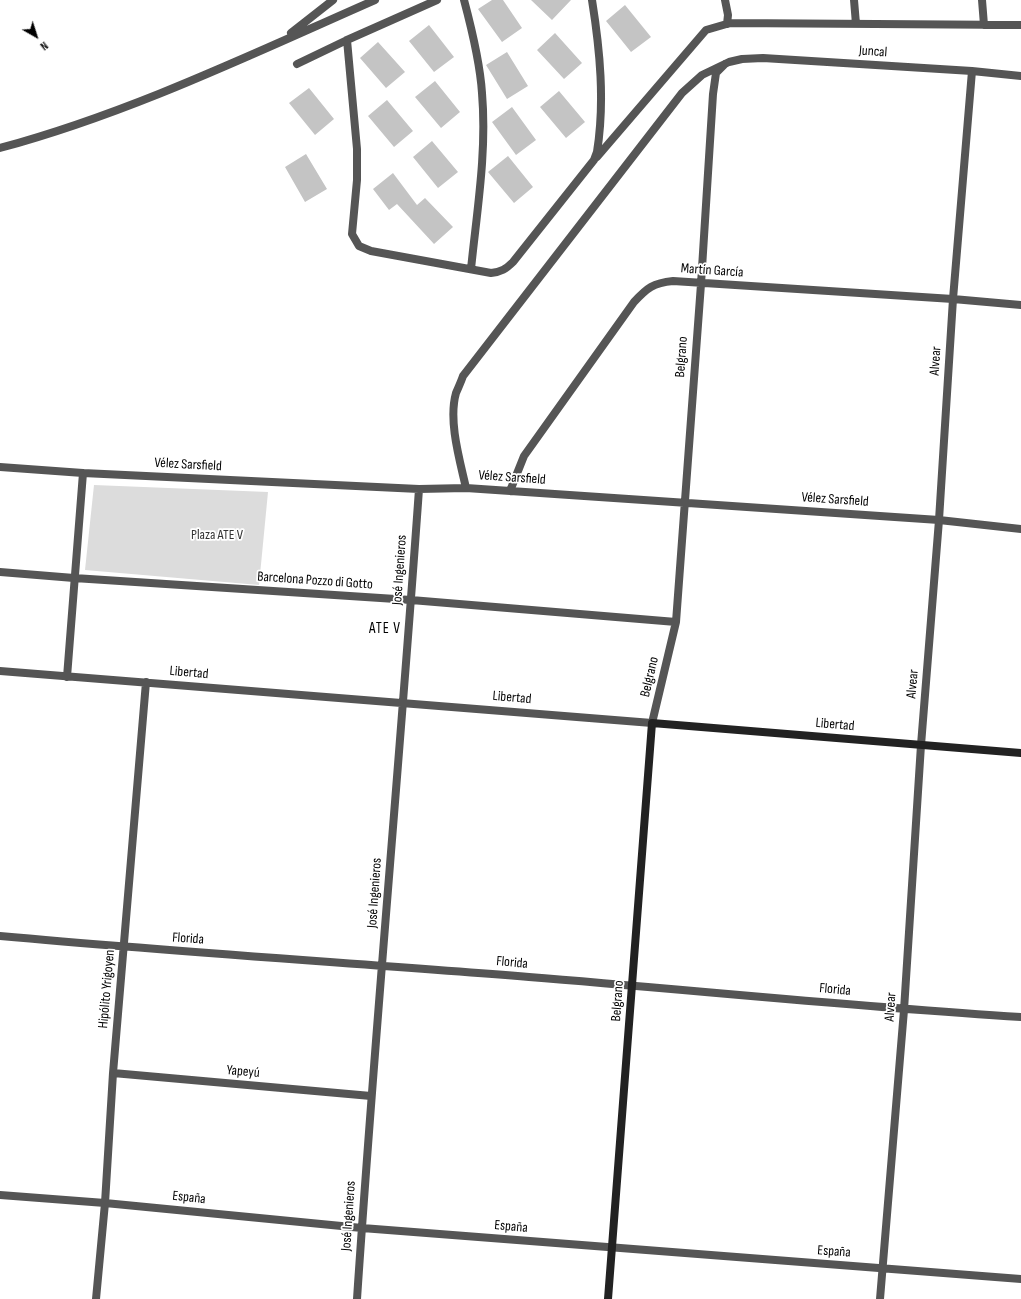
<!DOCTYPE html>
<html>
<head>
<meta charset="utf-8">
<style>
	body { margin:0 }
	#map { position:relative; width:1021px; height:1299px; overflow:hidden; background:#fff; font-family:"Sofia Sans Condensed",sans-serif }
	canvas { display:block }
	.north { position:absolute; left:16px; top:16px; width:40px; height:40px; -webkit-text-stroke:3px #fff; paint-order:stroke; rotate:141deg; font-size:11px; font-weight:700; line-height:16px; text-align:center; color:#000 }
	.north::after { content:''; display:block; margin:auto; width:14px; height:18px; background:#000; clip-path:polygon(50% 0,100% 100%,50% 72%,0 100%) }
</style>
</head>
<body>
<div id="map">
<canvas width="1021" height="1299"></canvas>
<div class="north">N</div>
</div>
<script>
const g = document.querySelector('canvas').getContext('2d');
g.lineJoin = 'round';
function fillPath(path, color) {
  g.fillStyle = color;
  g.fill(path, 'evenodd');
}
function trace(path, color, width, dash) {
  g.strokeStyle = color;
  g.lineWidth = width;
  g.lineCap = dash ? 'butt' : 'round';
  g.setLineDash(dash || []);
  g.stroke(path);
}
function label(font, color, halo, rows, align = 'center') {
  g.font = font + ' "Sofia Sans Condensed",sans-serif';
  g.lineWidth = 3.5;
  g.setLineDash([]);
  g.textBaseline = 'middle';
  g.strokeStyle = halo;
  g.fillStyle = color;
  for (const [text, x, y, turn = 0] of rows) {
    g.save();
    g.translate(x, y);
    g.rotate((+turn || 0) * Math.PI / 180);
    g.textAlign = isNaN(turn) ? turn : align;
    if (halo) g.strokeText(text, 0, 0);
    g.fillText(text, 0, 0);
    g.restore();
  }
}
const green = new Path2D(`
	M94,485L268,492L259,585L85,570Z`);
const building = new Path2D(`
	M492,0H503L522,28L502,42L478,9Z
	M531,0H571L552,20Z
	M625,5L651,37L631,52L606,21Z
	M429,25L454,57L434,72L409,41Z
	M555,33L582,63L564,79L537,50Z
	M378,42L405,72L386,88L360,58Z
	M507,52L528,86L507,99L486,65Z
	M435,81L460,112L441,128L415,97Z
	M309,88L334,119L315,135L289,103Z
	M559,91L585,122L566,138L540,107Z
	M387,100L413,131L394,147L368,116Z
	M512,107L536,140L516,155L492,122Z
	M432,141L458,172L438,188L413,157Z
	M306,154L327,189L305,202L285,167Z
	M508,156L533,187L514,203L488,172Z
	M393,173L417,205L425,198L453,227L434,244L397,204L389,210L373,189Z`);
const minor = new Path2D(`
	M464,0C472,30 480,62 482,93C487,152 477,210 471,269
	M725,0L728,15L727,24
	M854,0L856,24
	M982,0L984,25
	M291,33L333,0
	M347,40L357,149V180L352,234L359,246L371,251L491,273C501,272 506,269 513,262L594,160L597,152C605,102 600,50 592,0
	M297,64L347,40L437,0
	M0,148C130,113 252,54 375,0
	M597,157L706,30L730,23L1021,25
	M0,467L83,473L419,489L466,488L939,520L1021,529
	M466,488C460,461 448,421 456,393C458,388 461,382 463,376L682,93L702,75L729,62L742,59L763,58L972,71L1021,76
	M510,491L524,456L634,302C647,288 653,283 673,281L953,299L1021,305
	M0,572L74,578L411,600L676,622
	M0,671L652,723L676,622L701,284L713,94L716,73L725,64
	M67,677L83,473
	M0,936C176,952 352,963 529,977C693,990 857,1007 1021,1017
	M113,1073L371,1096
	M0,1195L105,1203L362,1228L1021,1279
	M96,1299L105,1203L113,1073L146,682
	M357,1299C375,1029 400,759 419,489
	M880,1299L904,1010L921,745L939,520L953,299L972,71`);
const secondary = new Path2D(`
	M608,1299L652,723L1021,753`);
const streetNames = [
	["Juncal",873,52,4],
	["Martín García",712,271,4],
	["Belgrano",682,357,-86],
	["Alvear",936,361,-86],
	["Vélez Sarsfield",188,465,3],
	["Vélez Sarsfield",512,478,4],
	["Vélez Sarsfield",835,500,4],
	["José Ingenieros",400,570,-86],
	["Barcelona Pozzo di Gotto",315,581,4],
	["Libertad",189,673,5],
	["Belgrano",650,677,-77],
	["Alvear",913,684,-85],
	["Libertad",512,698,5],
	["Libertad",835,725,5],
	["José Ingenieros",375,893,-86],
	["Florida",188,939,4],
	["Florida",512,963,5],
	["Hipólito Yrigoyen",107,989,-85],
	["Florida",835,990,5],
	["Belgrano",618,1001,-86],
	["Alvear",891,1007,-86],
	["Yapeyú",243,1072,5],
	["España",189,1198,6],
	["José Ingenieros",349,1216,-86],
	["España",511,1227,5],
	["España",834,1252,4]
];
const parkNames = [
	["Plaza ATE V",217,535]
];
const neighbourhoodNames = [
	["ATE V",385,629]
];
fillPath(green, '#dcdcdc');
fillPath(building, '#c4c4c4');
trace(minor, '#555', 8);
trace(secondary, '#222', 8);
label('14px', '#000', '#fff', streetNames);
label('14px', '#333', '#fff', parkNames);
g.letterSpacing = '1px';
label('15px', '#000', '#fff', neighbourhoodNames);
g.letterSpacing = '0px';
</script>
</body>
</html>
